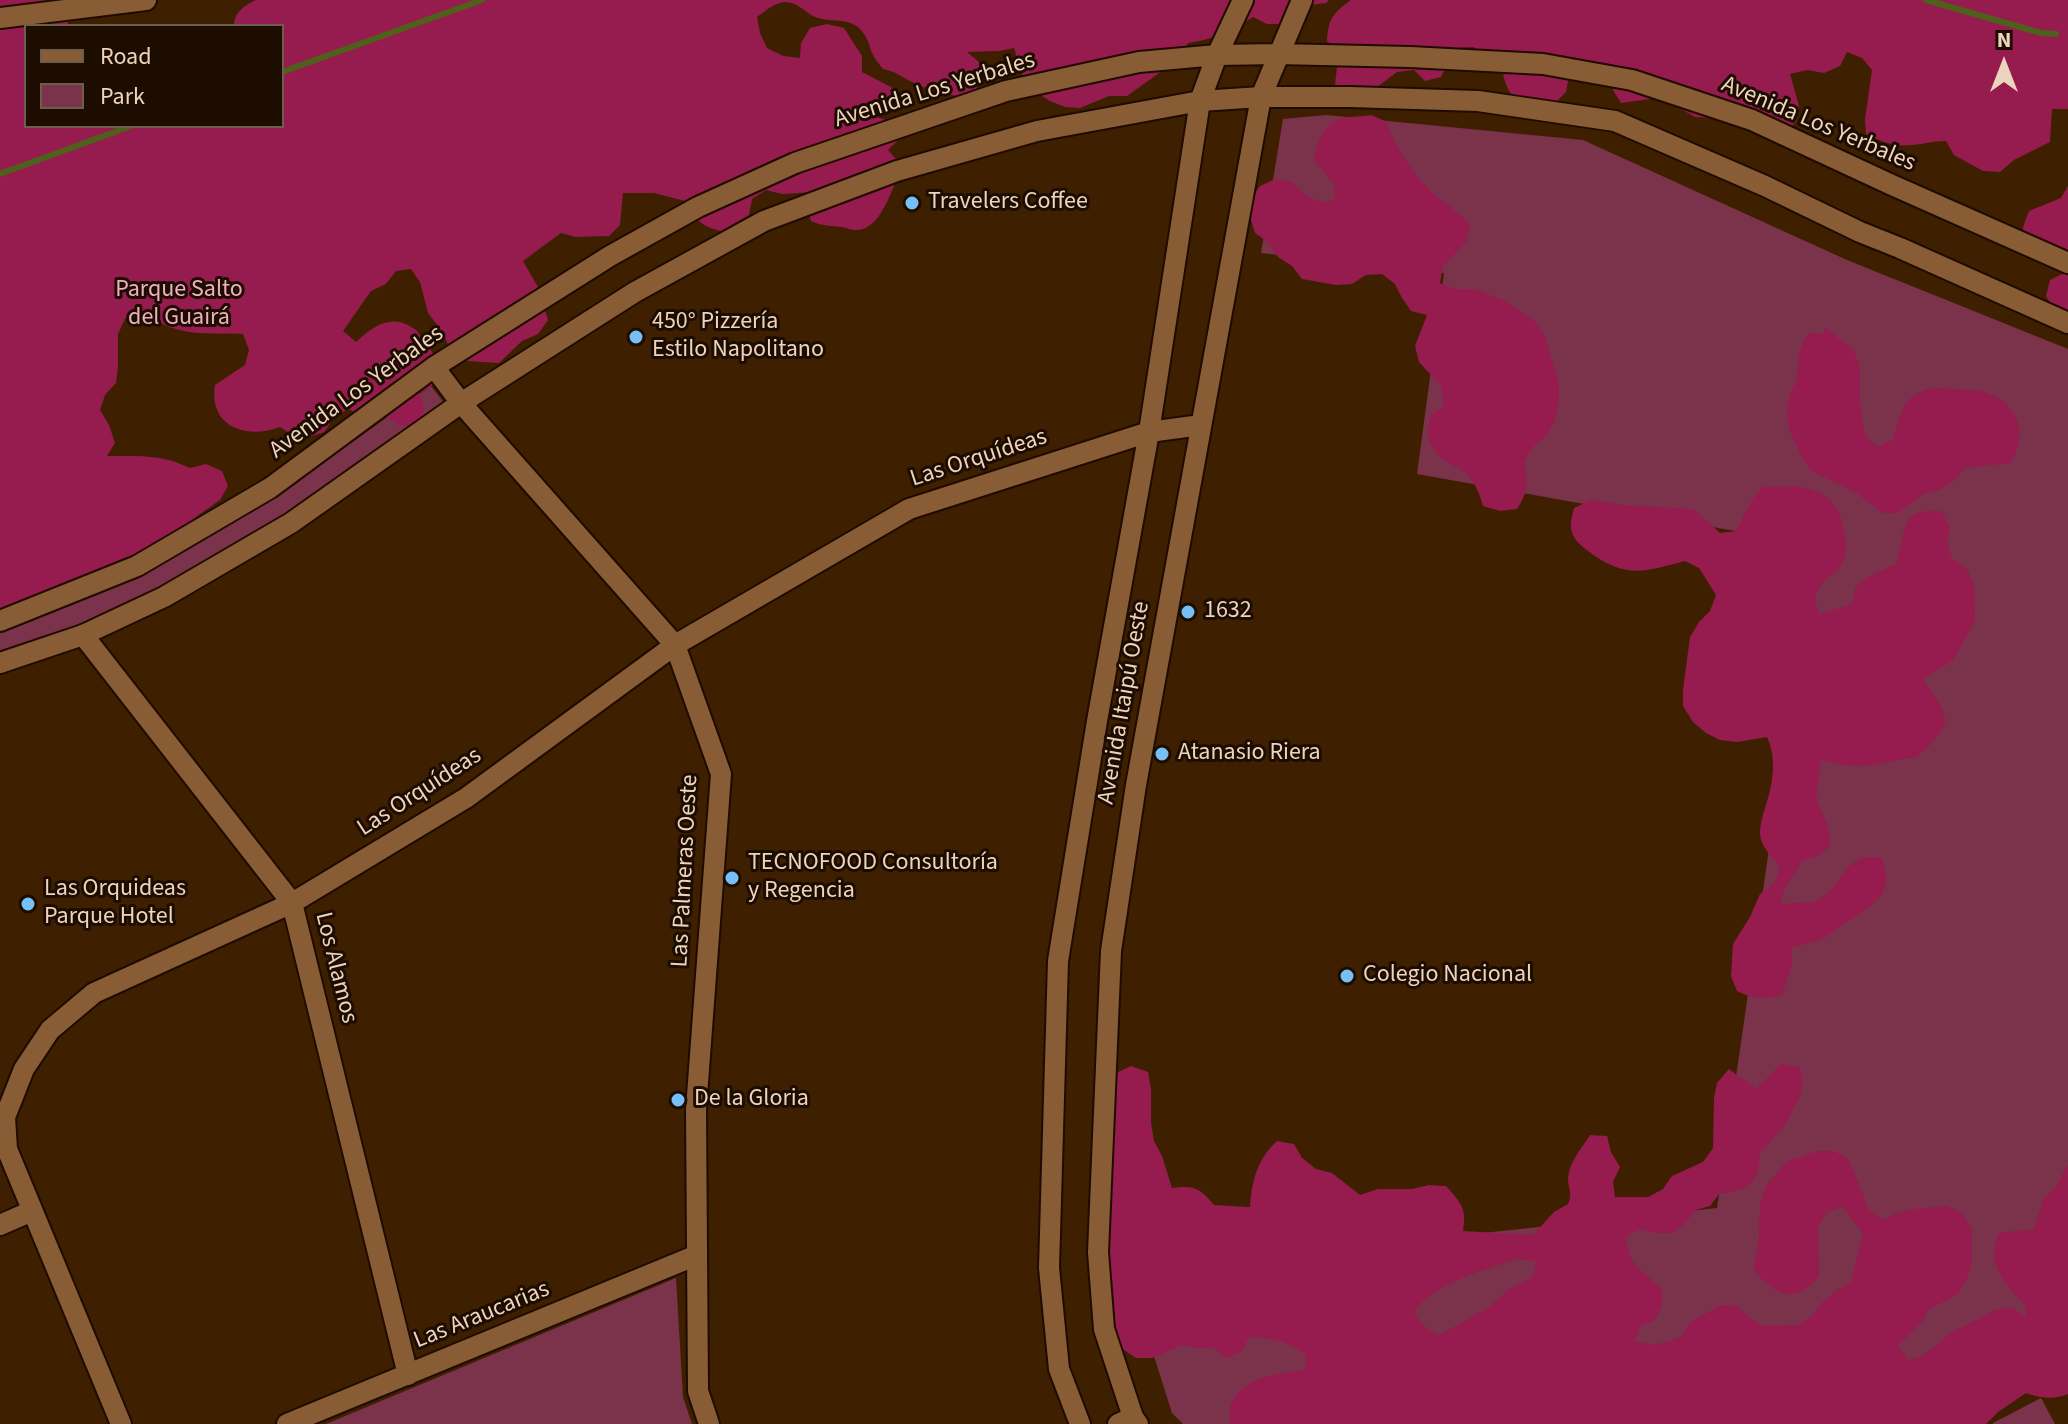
<!DOCTYPE html>
<html>
<head>
<meta charset="utf-8">
<style>
	body { margin:0 }
	#map { position:relative; width:2068px; height:1424px; overflow:hidden; background:#3e2000; font-family:"Source Sans 3",sans-serif }
	canvas { display:block }
	.legend { position:absolute; left:24px; top:24px; width:260px; height:104px; box-sizing:border-box; background:#1d0c00; border:2px solid #705c4c; margin:0; padding:10px 14px; list-style:none; font-size:24px; color:#edd4bf }
	.legend li { display:flex; align-items:center; gap:16px; height:40px }
	.legend b { width:40px; border:2px solid #705c4c }
	.north { position:absolute; left:1964px; top:24px; width:80px; height:80px; -webkit-text-stroke:6px #1d0c00; paint-order:stroke; rotate:0deg; font-size:22px; font-weight:700; line-height:32px; text-align:center; color:#edd4bf }
	.north::after { content:''; display:block; margin:auto; width:28px; height:36px; background:#edd4bf; clip-path:polygon(50% 0,100% 100%,50% 72%,0 100%) }
</style>
</head>
<body>
<div id="map">
<canvas width="2068" height="1424"></canvas>
<ul class="legend">
<li><b style="height:10px;background:#885d35"></b>Road</li>
<li><b style="height:22px;background:#7a334a"></b>Park</li>
</ul>
<div class="north">N</div>
</div>
<script>
const g = document.querySelector('canvas').getContext('2d');
g.lineJoin = 'round';
function fillPath(path, color) {
  g.fillStyle = color;
  g.fill(path, 'evenodd');
}
function trace(path, color, width, dash) {
  g.strokeStyle = color;
  g.lineWidth = width;
  g.lineCap = dash ? 'butt' : 'round';
  g.setLineDash(dash || []);
  g.stroke(path);
}
function label(font, color, halo, rows, align = 'center') {
  g.font = font + ' "Source Sans 3",sans-serif';
  g.lineWidth = 6;
  g.setLineDash([]);
  g.textBaseline = 'middle';
  g.strokeStyle = halo;
  g.fillStyle = color;
  for (const [text, x, y, turn = 0] of rows) {
    g.save();
    g.translate(x, y);
    g.rotate((+turn || 0) * Math.PI / 180);
    g.textAlign = isNaN(turn) ? turn : align;
    if (halo) g.strokeText(text, 0, 0);
    g.fillText(text, 0, 0);
    g.restore();
  }
}
const green = new Path2D(`
	M1326,115L1583,140L1847,260L2068,349V1351L1847,1424H1183L1172,1413L1127,1271L1717,1208L1813,545L1417,474L1444,273L1261,253L1283,119Z
	M431,386L445,404C379,451 313,500 243,542C224,554 204,563 184,574C125,606 64,635 0,656V628L218,527L283,491Z
	M676,1278L683,1397L692,1424H326Z
	M2041,1398L2055,1424H1993V1423Z`);
const forest = new Path2D(`
	M0,0H69L71,14L67,26H26V126H282V26H234C234,12 245,5 256,0H1329L1326,3L1310,5L1283,24H1267L1253,17C1230,31 1216,39 1188,43L1180,58L1127,96H1109L1080,108L1065,107L1050,101L1036,92L1024,81L1014,48L999,51L967,52L979,62V80L974,96C954,98 930,91 912,82C900,76 897,72 883,69C879,64 875,59 872,53C869,44 867,37 861,30C849,16 829,24 813,16C804,11 797,2 785,2C776,2 765,11 757,17L760,33L767,48L783,56L800,58L801,43L810,28L827,24L844,28L862,56V72L893,88L889,105L877,117L892,122L899,139L888,150L902,166C893,186 881,232 855,230C851,230 847,228 842,227C831,226 822,226 811,221L807,206L813,192L782,194L766,190L752,199L749,215L721,231C700,226 695,219 685,201L654,193H623L620,225L609,236L576,237L561,233L523,261L538,287L548,320L538,334L522,341L499,363L467,361L453,353L438,326L428,313L420,282L411,269L396,271L386,284L371,291L343,331L356,342C373,326 391,313 413,328C419,331 421,338 425,343C433,353 437,357 441,370L433,385L420,393L424,410L418,425L402,426L379,413L363,416L348,409L334,418L324,432L309,437L294,436L280,427C246,440 208,426 215,385L245,365L249,350L243,334C217,333 189,336 165,325C155,321 146,314 137,308L125,319L118,334V367L116,383L105,395L100,410L109,425L115,443L107,456C138,456 162,454 190,468L206,464L222,471L228,486L220,500L193,519L182,532L168,539L152,543L130,567L0,617Z
	M1351,0H2068V109H2052L2050,142L2014,160L2000,172L1983,171L1954,155L1946,141C1933,141 1924,144 1912,145C1895,147 1881,142 1866,134L1865,119L1872,70L1862,58L1847,52L1840,66L1824,73L1807,70L1790,74L1799,106L1796,122L1784,133L1729,119L1695,117L1681,109L1671,96L1621,103L1613,90L1612,74L1569,76L1566,92L1554,104L1519,105C1507,90 1502,79 1502,60L1473,47L1456,48L1441,77L1425,81L1414,70L1397,72L1359,101L1343,97L1335,84L1339,51L1327,41C1328,19 1333,13 1351,0Z
	M1371,115L1387,122C1394,145 1414,175 1432,192C1445,204 1459,212 1470,225L1466,242L1443,266L1440,283L1455,289H1474L1505,301L1534,321L1545,336L1559,384V403L1555,421L1547,435L1534,446L1524,461C1528,482 1529,491 1517,509L1500,511L1483,506C1480,495 1476,485 1469,476C1462,469 1455,466 1447,462C1428,451 1426,435 1430,416L1444,405L1441,386L1419,362L1415,346L1427,315L1411,311L1402,298L1395,284L1382,274L1366,275L1352,284L1336,285L1302,279L1292,266L1278,257L1269,243L1255,233L1250,216L1251,199L1260,186L1275,179L1292,182L1305,194L1319,202L1335,200L1334,184L1314,160C1316,145 1322,127 1337,120C1346,116 1361,117 1371,115Z
	M2068,186V252L2052,257L2024,243L2023,227L2029,211L2061,198Z
	M2066,272L2068,273V325L2063,323L2046,296L2050,280Z
	M1824,327L1853,349L1860,366V402L1865,435L1877,447L1892,440C1899,424 1899,406 1914,396C1927,386 1940,388 1956,389C1966,390 1977,389 1987,393C2019,404 2028,434 2011,463L1964,468L1954,481L1941,489L1924,494L1898,513H1882L1857,493L1811,471L1802,458L1789,429L1787,413L1789,396L1796,381L1800,350L1808,333L1824,334Z
	M1797,486C1830,493 1840,503 1845,536C1846,545 1847,552 1843,561C1835,580 1805,583 1820,614L1852,604L1855,588L1867,577L1896,564C1907,534 1897,508 1941,511L1950,527L1947,543L1952,558L1967,569L1974,584L1975,618L1969,633L1952,661L1923,679C1951,721 1956,722 1916,758C1903,758 1896,761 1884,763C1863,768 1841,766 1821,760L1816,798L1829,829L1830,846L1818,856L1802,861L1784,889L1781,904L1815,902L1830,892L1849,866L1863,857H1881C1896,893 1876,902 1849,921C1840,926 1831,935 1822,939C1812,943 1802,944 1792,948V965L1782,995C1764,999 1753,999 1737,991L1731,976L1733,944L1750,917L1760,894L1774,884L1780,868C1775,860 1765,851 1762,842C1757,832 1763,815 1766,805C1773,783 1777,759 1767,737L1737,742L1720,740L1706,733L1693,722L1683,706V690L1690,637L1699,622L1710,611L1716,595L1699,568L1685,561C1644,572 1625,579 1588,551C1570,537 1568,530 1574,508L1591,500L1624,505L1693,509L1720,533L1736,531L1752,500L1763,487Z
	M1781,1064L1799,1067L1803,1083L1799,1098L1783,1128L1760,1153C1760,1181 1748,1192 1720,1193L1710,1206L1695,1210L1686,1222L1673,1233H1656L1641,1229L1626,1236C1629,1270 1642,1267 1662,1290V1306L1654,1321L1640,1326L1635,1341L1651,1345L1668,1342L1682,1336L1691,1322L1721,1305L1737,1306L1749,1317L1764,1326L1799,1325L1813,1315L1823,1302L1837,1290L1851,1282L1863,1233L1842,1207L1827,1212L1818,1227L1819,1276C1795,1305 1776,1296 1754,1270L1759,1237L1760,1203L1766,1186L1787,1161L1818,1151H1834L1849,1160L1869,1210L1883,1220L1897,1213L1914,1209L1947,1206L1962,1214L1972,1229V1264L1966,1281L1957,1295L1929,1309L1921,1323L1898,1346L1908,1360L1924,1355L1951,1333L1997,1309L2013,1308L2026,1318V1306C2012,1292 1993,1272 1994,1252C1994,1245 1997,1239 1999,1233L2034,1229L2044,1198L2056,1186L2068,1165V1394C2053,1400 2041,1398 2026,1393L1998,1412L1986,1424H1230C1230,1418 1229,1410 1231,1404C1241,1377 1280,1373 1305,1370L1306,1355C1285,1340 1274,1339 1249,1337L1241,1352L1226,1358L1214,1348H1198L1182,1345L1152,1358H1136L1121,1348L1110,1302L1102,1210L1111,1197L1112,1179L1105,1163L1096,1151L1092,1134V1117L1105,1087L1116,1073L1131,1066L1148,1072L1151,1089V1123L1154,1141L1162,1156L1172,1188C1194,1185 1200,1188 1214,1205L1250,1207C1252,1181 1257,1159 1277,1141L1294,1144L1302,1158L1316,1169L1332,1173L1360,1195L1378,1189H1412L1429,1185L1446,1186C1461,1203 1467,1208 1463,1231L1533,1235L1554,1212L1568,1204C1573,1194 1568,1188 1568,1178C1569,1162 1582,1148 1590,1135L1607,1136L1611,1152L1620,1167L1613,1182L1615,1197H1648L1663,1189L1672,1176L1703,1162L1713,1148L1714,1098L1717,1083L1729,1069L1756,1089ZM1516,1259L1535,1261V1270L1532,1277L1508,1290L1489,1307L1440,1335C1429,1332 1420,1323 1414,1313C1428,1285 1488,1269 1516,1259Z`);
const stream = new Path2D(`
	M1926,0L2041,33L2056,34
	M282,72L482,0
	M0,174L131,126`);
const minor = new Path2D(`
	M0,18L146,0
	M434,367L461,403L675,645L721,774L696,1109L698,1391L709,1424
	M83,635L292,903L408,1375
	M0,1225L32,1211
	M121,1424L7,1149L5,1117L24,1069L50,1030L94,993L292,903L466,798L675,645L909,509L1149,432L1201,425
	M287,1424L697,1255
	M1118,1424L1133,1417`);
const tertiary = new Path2D(`
	M0,621L137,566L270,488L434,367L610,256L698,207L795,163L1006,91L1139,62L1217,55L1278,54L1410,57L1543,64L1632,80L1752,120L1892,185L2068,263
	M0,663L83,635L164,597L291,523L461,403L635,292L764,221L897,171L1037,131L1200,101L1261,97H1350L1478,101L1615,121L1765,186L1860,232L1900,248L2068,323
	M1080,1424L1059,1369L1049,1268L1058,961L1097,721L1149,432L1200,101L1217,55L1243,0
	M1138,1424L1133,1417L1104,1329L1098,1252L1111,951L1136,785L1261,97L1302,0`);
const markers = [
	[912,203,8,"#76c0f7"],
	[636,337,8,"#76c0f7"],
	[1188,612,8,"#76c0f7"],
	[1162,754,8,"#76c0f7"],
	[732,878,8,"#76c0f7"],
	[28,904,8,"#76c0f7"],
	[1347,976,8,"#76c0f7"],
	[678,1100,8,"#76c0f7"]
];
const streetNames = [
	["Avenida Los Yerbales",935,91,-17],
	["Avenida Los Yerbales",1818,125,23],
	["Avenida Los Yerbales",357,393,-36],
	["Las Orquídeas",979,459,-18],
	["Avenida Itaipú Oeste",1125,703,-80],
	["Las Orquídeas",420,793,-33],
	["Las Palmeras Oeste",686,871,-87],
	["Los Alamos",335,968,76],
	["Las Araucarias",482,1316,-22]
];
const poiNames = [
	["Travelers Coffee",928,203],
	["450° Pizzería",652,323],
	["Estilo Napolitano",652,351],
	["1632",1204,612],
	["Atanasio Riera",1178,754],
	["TECNOFOOD Consultoría",748,864],
	["y Regencia",748,892],
	["Las Orquideas",44,890],
	["Parque Hotel",44,918],
	["Colegio Nacional",1363,976],
	["De la Gloria",694,1100]
];
const parkNames = [
	["Parque Salto",179,291],
	["del Guairá",179,319]
];
fillPath(green, '#7a334a');
fillPath(forest, '#961b4e');
trace(stream, '#4f601a', 6);
trace(minor, '#1f0b00', 24);
trace(tertiary, '#1f0b00', 24);
trace(minor, '#885d35', 20);
trace(tertiary, '#885d35', 20);
for (const [x, y, r, color] of markers) {
  const dot = new Path2D();
  dot.arc(x, y, r, 0, 2 * Math.PI);
  g.fillStyle = color;
  g.fill(dot);
  trace(dot, '#1d0c00', 3);
}
label('24px', '#edd4bf', '#1d0c00', streetNames);
label('24px', '#edd4bf', '#1d0c00', poiNames, 'left');
label('24px', '#eeafbf', '#1d0c00', parkNames);
</script>
</body>
</html>
